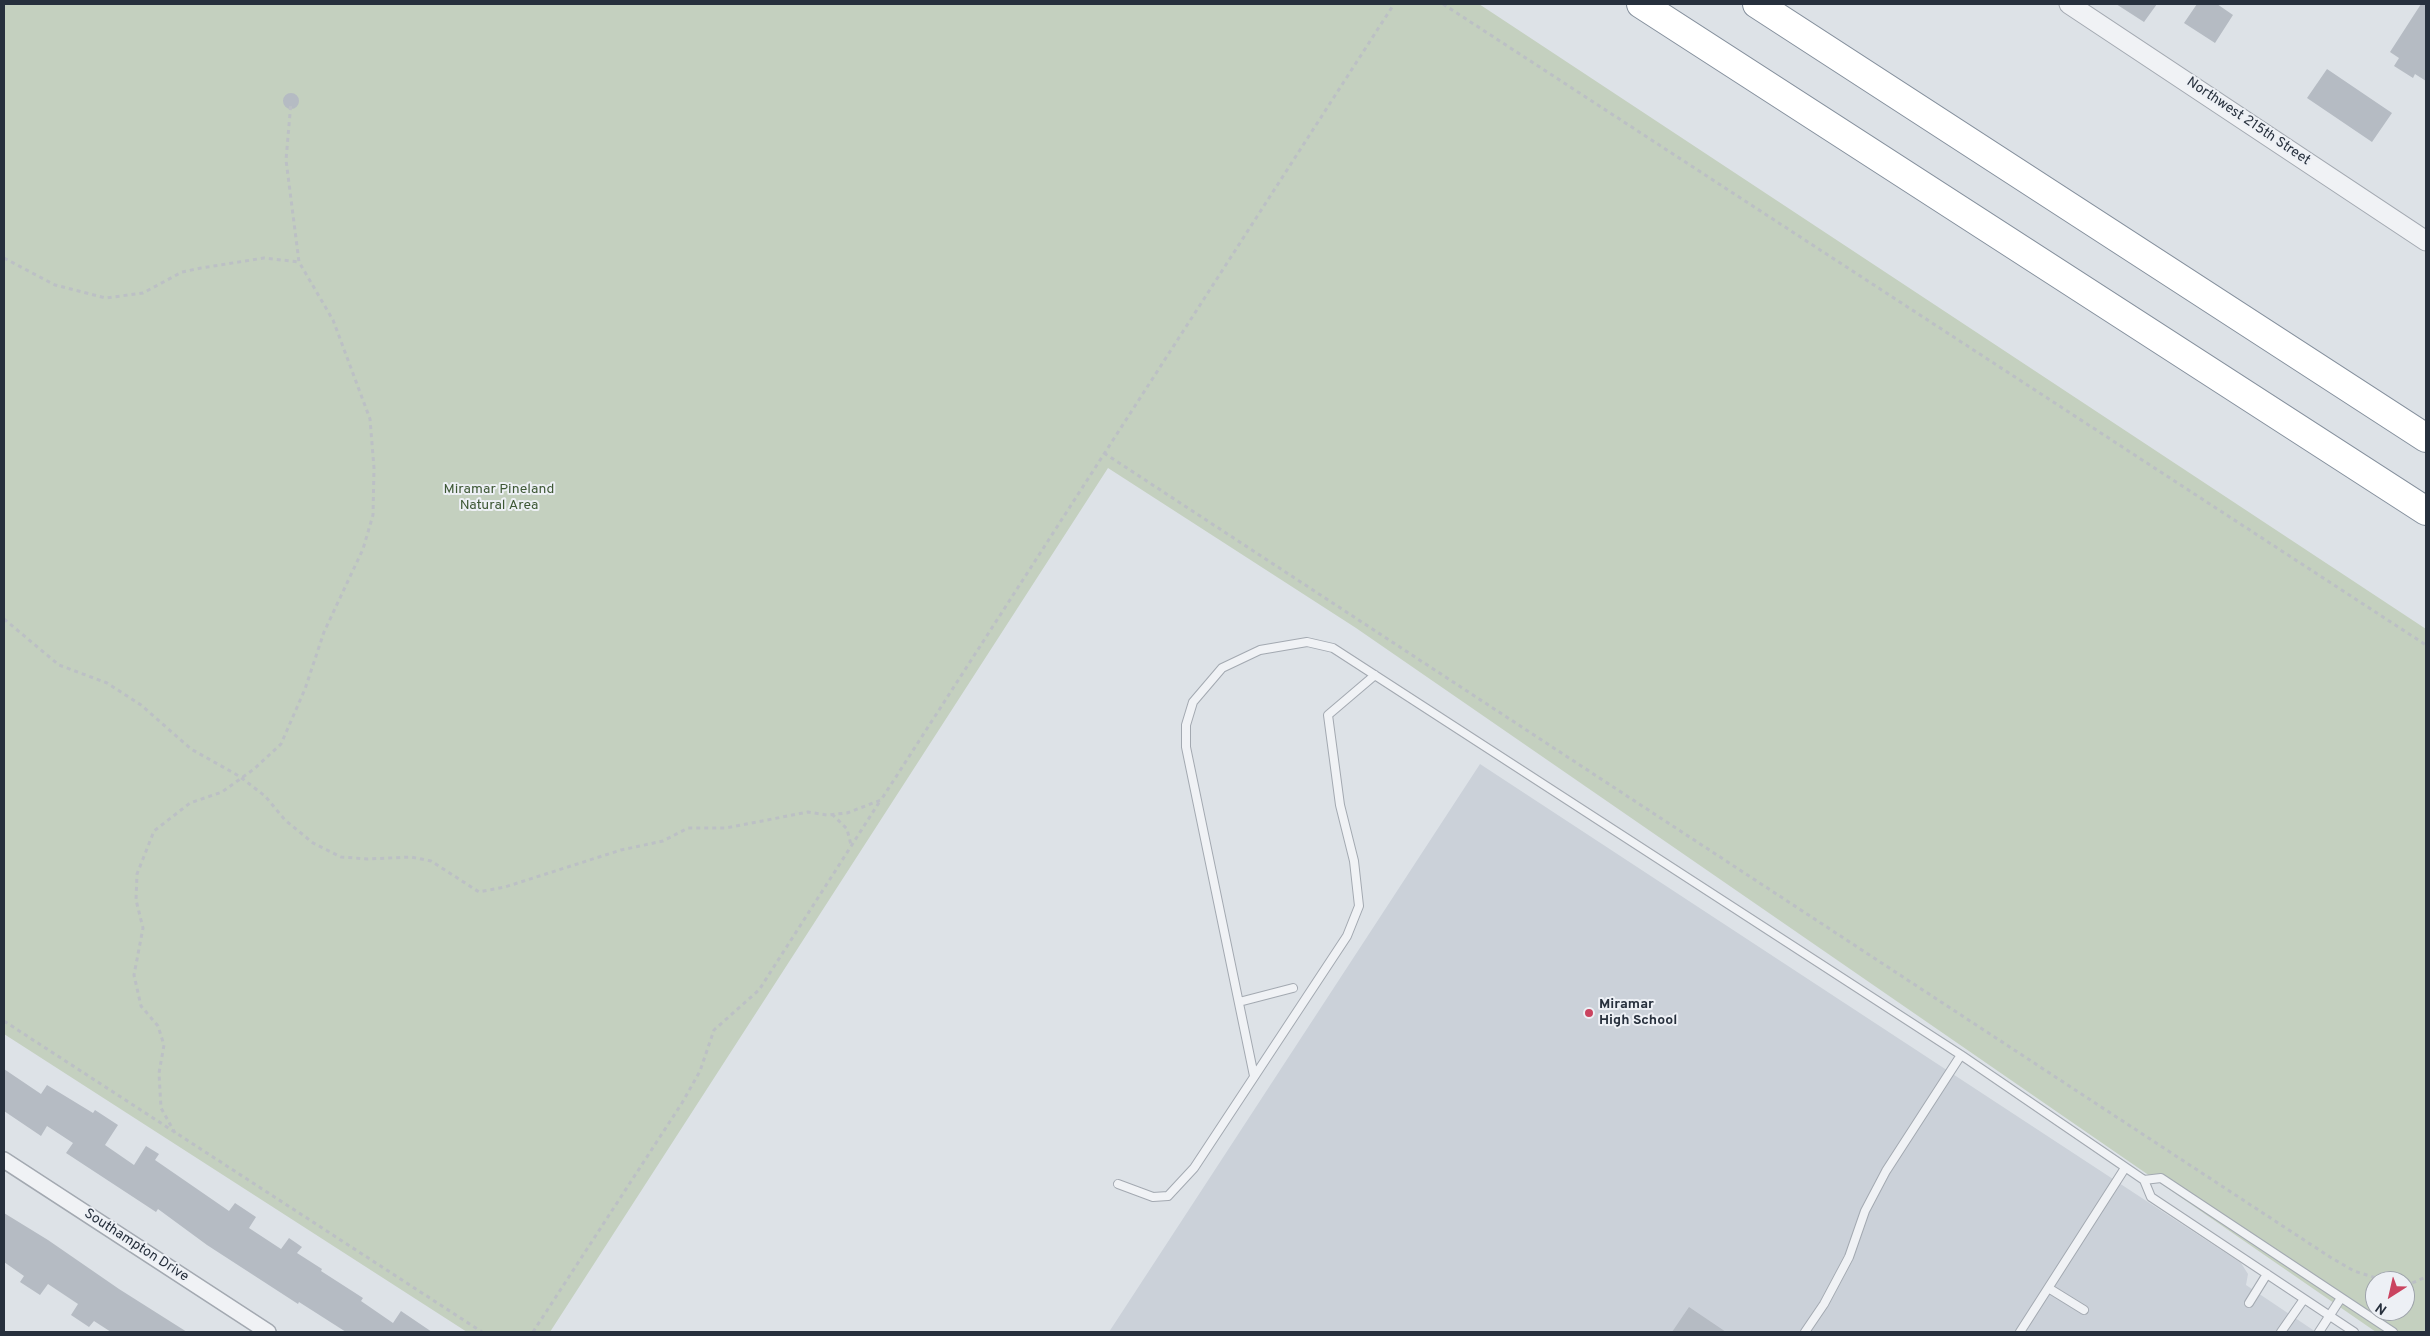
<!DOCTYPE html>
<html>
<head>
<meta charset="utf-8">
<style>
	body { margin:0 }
	#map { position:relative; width:2430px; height:1336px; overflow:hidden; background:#dde2e7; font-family:Overpass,sans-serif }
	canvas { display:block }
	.frame { position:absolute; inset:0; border:5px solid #27303d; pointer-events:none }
	.north { position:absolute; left:2365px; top:1271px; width:50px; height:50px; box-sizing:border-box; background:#edf0f5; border:1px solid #9ea3ab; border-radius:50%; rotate:215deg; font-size:14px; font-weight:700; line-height:20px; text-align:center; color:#27303d }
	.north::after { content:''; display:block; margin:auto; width:18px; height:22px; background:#ca4460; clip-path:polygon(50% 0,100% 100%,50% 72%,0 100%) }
</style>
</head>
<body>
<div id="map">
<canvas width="2430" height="1336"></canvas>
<div class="frame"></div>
<div class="north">N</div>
</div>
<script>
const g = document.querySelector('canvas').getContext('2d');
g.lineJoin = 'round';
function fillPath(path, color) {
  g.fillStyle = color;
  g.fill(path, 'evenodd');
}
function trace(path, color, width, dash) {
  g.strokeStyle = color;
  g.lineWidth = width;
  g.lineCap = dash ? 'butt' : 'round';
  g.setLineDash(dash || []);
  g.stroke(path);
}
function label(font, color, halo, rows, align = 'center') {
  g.font = font + ' Overpass,sans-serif';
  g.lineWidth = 4;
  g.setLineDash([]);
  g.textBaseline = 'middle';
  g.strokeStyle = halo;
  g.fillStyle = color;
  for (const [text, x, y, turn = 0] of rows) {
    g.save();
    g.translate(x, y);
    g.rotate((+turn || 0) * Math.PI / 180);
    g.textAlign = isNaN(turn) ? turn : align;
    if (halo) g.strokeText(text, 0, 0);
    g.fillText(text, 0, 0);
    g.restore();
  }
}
const built = new Path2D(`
	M1480,764L2241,1263L2248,1274L2246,1285L2316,1332H1109Z`);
const green = new Path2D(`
	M4,4H1479L2426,629V1332H2376L1356,628L1108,468L550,1332H467L4,1034ZM2375,1281H2405V1311H2375Z`);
const building = new Path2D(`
	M2116,4H2157L2144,22Z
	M2197,4H2217L2233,15L2215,43L2184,23Z
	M2421,4H2426V81L2415,74L2413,78L2394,66L2399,58L2390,52Z
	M2327,69L2392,113L2372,142L2307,98Z
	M283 101a8 8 0 1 1 16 0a8 8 0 1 1-16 0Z
	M4,1069L41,1094L47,1085L93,1113L95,1110L118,1125L105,1145L134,1165L146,1146L159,1154L155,1160L229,1211L235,1203L256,1217L249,1228L281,1249L289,1238L302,1247L297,1253L322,1269L321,1271L363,1298L361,1301L393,1323L401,1311L432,1332H346L299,1302L298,1304L207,1245L158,1209L156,1212L66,1153L73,1143L47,1126L41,1136L4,1111Z
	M4,1213L48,1240L119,1289L187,1332H111L94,1321L89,1327L71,1315L78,1304L48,1284L40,1295L20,1282L24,1276L4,1262Z
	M1689,1307L1726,1332H1672Z`);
const path = new Path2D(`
	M1443,4L2426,645
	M4,258L55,285L106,298L143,293L182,272L201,268L264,258L299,262
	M1104,453L2330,1257L2354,1271L2386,1281
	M4,619L59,665L107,683L141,705L191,749L239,776L265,796L285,820L313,843L341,857L368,859L411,857L431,861L479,892L505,887L621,850L663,841L688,828H726L808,812L827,815L847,813L881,800L1394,4
	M832,814L847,829L851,845
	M4,1021L482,1332
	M175,1133L161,1108L159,1073L164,1045L158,1026L141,1006L134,975L143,928L136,900L137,874L154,831L190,803L222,792L254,769L281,744L305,689L324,632L363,549L373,515L374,468L370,419L333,320L299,262L286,160L291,102
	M2405,1286L2426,1277
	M533,1332L682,1103L700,1071L714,1030L759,990L880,801`);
const service = new Path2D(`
	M1239,1002L1293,988
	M1254,1076L1186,747V725L1193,702L1222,668L1260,650L1307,642L1333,648L1961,1055L2144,1180L2151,1197L2354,1332
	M2144,1180L2161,1178L2393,1332
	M1118,1184L1153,1197L1168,1196L1194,1168L1347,936L1359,906L1354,861L1340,805L1328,715L1375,675
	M2050,1289L2084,1310
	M2249,1303L2267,1274
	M1805,1332L1824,1304L1849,1257L1865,1211L1886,1171L1961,1055
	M2020,1332L2125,1168
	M2281,1332L2304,1299
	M2319,1332L2341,1298`);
const minor = new Path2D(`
	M4,1160L268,1332`);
const tertiary = new Path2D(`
	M2069,4L2426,241`);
const motorway = new Path2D(`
	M1641,4L2426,511
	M1757,4L2426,438`);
const markers = [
	[1589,1013,5,"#ca4460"]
];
const streetNames = [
	["Northwest 215th Street",2248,122,34],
	["Southampton Drive",136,1246,33]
];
const parkNames = [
	["Miramar Pineland",499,490],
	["Natural Area",499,506]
];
const poiNames = [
	["Miramar",1599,1005],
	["High School",1599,1021]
];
fillPath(built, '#cbd1d9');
fillPath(green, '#c4d0bf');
fillPath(building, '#b5bbc3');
trace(service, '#a3a9b1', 10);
trace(minor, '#a3a9b1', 18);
trace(tertiary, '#a3a9b1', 21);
trace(motorway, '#85909d', 30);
trace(path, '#bcc0c5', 3, [4, 4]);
trace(service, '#f0f2f5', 8);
trace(minor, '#f0f2f5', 15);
trace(tertiary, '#f0f2f5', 19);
trace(motorway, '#fff', 28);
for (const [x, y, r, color] of markers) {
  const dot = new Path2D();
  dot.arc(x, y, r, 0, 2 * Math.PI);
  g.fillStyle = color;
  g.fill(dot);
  trace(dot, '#edf0f5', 2);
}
label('14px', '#27303d', '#edf0f5', streetNames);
label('14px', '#3e5835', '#edf0f5', parkNames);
label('bold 14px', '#27303d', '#edf0f5', poiNames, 'left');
</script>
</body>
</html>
